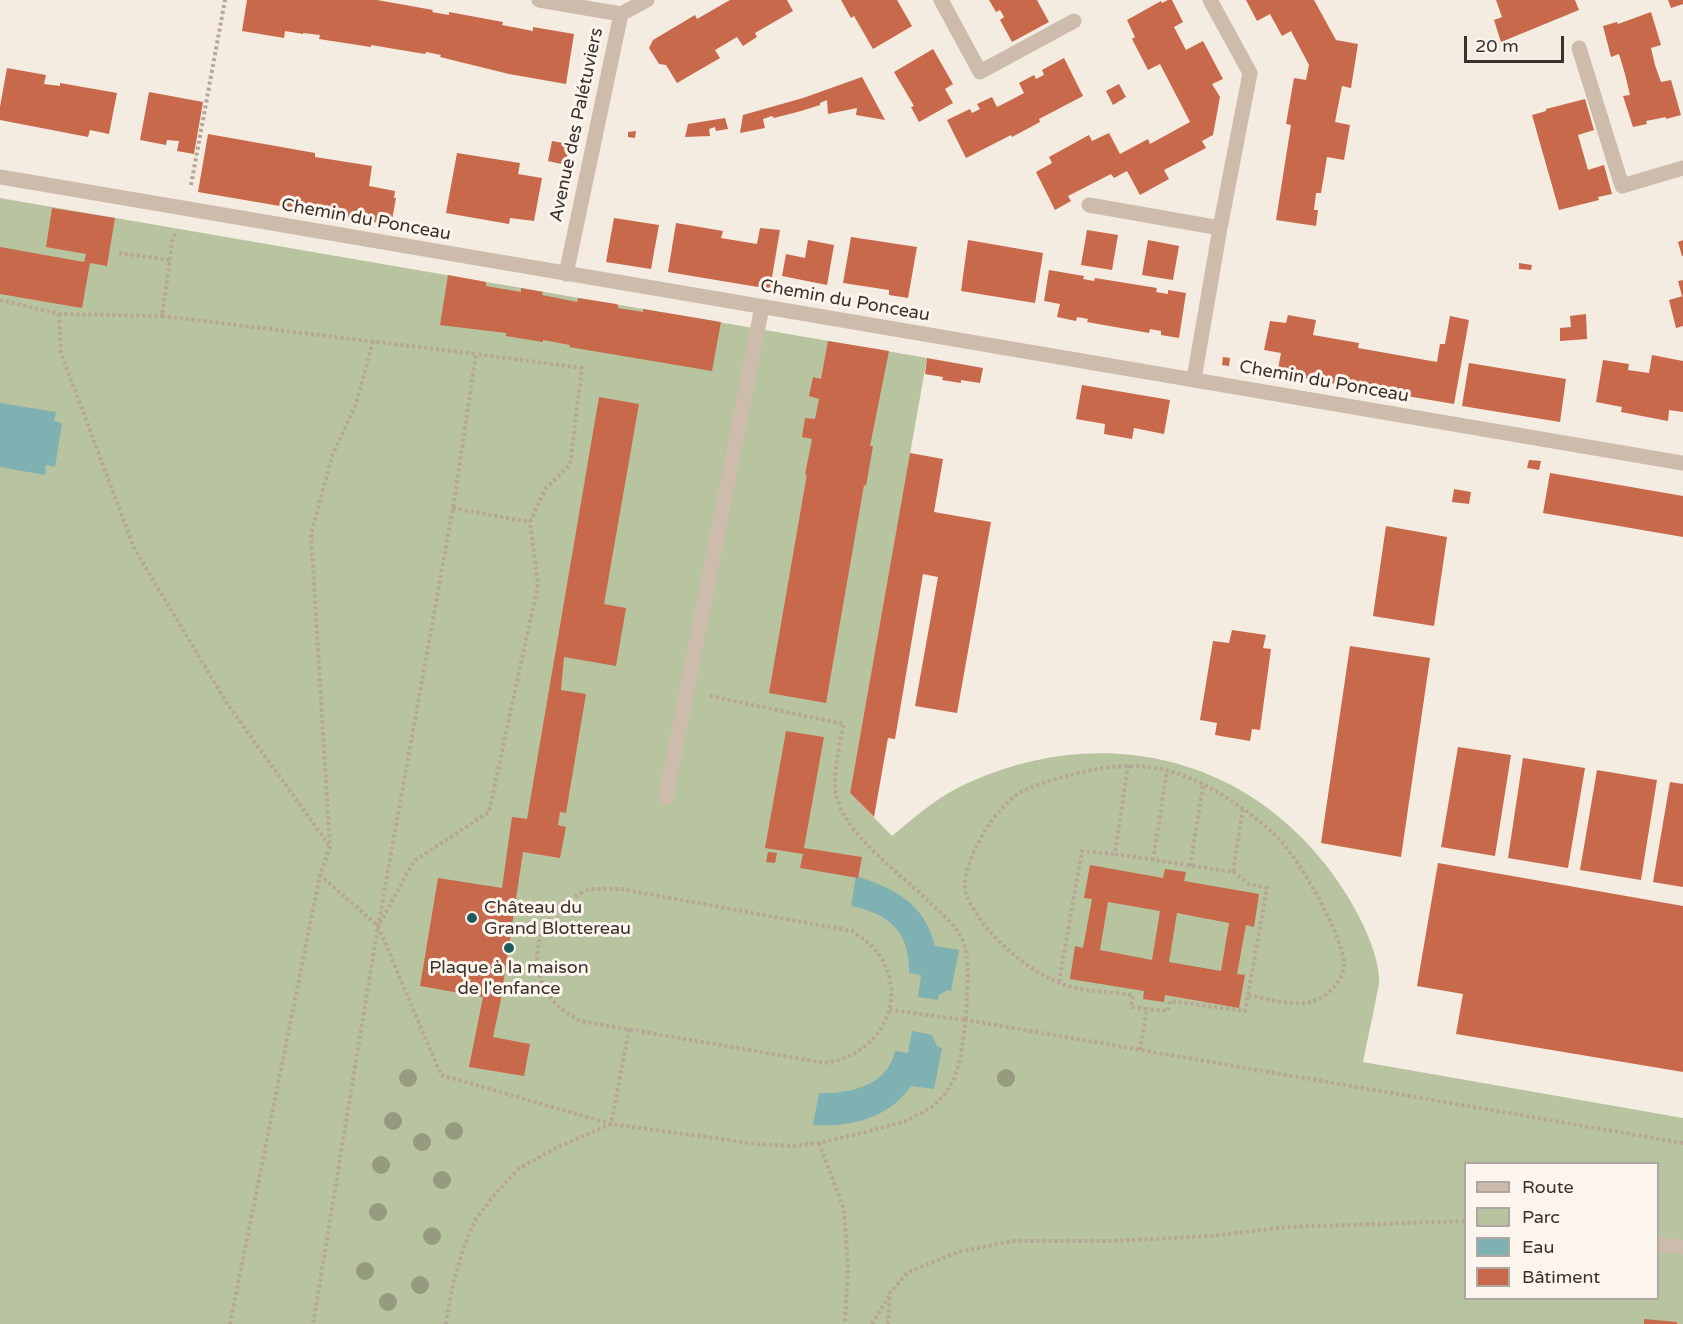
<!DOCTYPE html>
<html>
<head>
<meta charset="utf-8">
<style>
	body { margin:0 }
	#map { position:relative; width:1683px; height:1324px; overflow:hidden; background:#f4ebe1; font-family:"Varela Round",sans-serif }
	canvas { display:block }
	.legend { position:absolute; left:1464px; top:1162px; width:195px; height:138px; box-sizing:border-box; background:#fbf5ee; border:2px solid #aea6a0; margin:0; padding:8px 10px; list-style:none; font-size:18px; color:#3b302b }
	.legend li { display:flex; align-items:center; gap:12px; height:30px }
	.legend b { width:30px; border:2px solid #aea6a0 }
	.scale { position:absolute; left:1464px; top:36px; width:100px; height:27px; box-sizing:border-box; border:3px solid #3b302b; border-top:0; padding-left:8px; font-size:18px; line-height:21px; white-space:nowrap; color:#3b302b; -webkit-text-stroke:4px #fbf5ee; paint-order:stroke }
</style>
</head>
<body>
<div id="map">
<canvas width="1683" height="1324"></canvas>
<ul class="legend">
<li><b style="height:8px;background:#cdbbac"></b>Route</li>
<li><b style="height:16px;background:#b8c4a0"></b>Parc</li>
<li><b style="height:16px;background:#7fb0b2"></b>Eau</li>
<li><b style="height:16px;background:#c8694b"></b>Bâtiment</li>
</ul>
<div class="scale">20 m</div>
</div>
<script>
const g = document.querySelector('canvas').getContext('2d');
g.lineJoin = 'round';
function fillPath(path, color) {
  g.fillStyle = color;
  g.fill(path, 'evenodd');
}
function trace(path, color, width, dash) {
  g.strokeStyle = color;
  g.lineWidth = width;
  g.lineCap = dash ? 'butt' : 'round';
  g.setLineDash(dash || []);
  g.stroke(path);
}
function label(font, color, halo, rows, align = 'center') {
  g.font = font + ' "Varela Round",sans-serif';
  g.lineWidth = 6;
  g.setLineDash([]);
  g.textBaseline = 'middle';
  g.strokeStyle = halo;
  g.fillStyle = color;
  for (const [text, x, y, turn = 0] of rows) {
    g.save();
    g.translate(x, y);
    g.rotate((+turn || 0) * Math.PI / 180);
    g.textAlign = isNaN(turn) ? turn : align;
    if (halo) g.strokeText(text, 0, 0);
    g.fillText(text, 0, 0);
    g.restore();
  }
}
const green = new Path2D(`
	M0,198L927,358L850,793L892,836C916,816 941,794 970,782C1097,725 1238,753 1325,864C1347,891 1377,942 1379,977C1380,984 1377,992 1376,999C1372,1020 1367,1041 1363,1062L1683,1118V1324H0ZM1466,1164H1658V1298H1466Z`);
const water = new Path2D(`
	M0,403L56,412L54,421L62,423L55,467L46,465L45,475L0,467Z
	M856,876C896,889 924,903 935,946L959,950L951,991L948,990L939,995L938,1000L918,997L921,975L909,973C910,931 889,914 851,906Z
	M912,1031L932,1035L937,1046L942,1048L934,1089L911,1086C889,1118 850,1128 813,1125L819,1093C849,1094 888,1086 895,1051L908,1053Z`);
const building = new Path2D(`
	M247,0H377L433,10L432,12L449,15V12L503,22L502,25L533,31V27L574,34L566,84L509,74L440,57L441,55L426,52L425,54L371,45V47L319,39L320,35L303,33V34L285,31L284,38L242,31Z
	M730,0H787L793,11L755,33L757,37L743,46L737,37L715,50L720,58L677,83L666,65L659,64L649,48L653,40L695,15L697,19Z
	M841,0H897L912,26L873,49L854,16L851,18Z
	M989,0H1037L1049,22L1012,42L1000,20L1004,17L1000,10L996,12Z
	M1168,0H1172L1183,22L1174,27L1186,50L1203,41L1223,79L1212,84L1220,97L1213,135L1202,141L1206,148L1164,170L1169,179L1140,195L1127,171L1114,178L1111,174L1068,196L1071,201L1055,210L1036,172L1052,163L1049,157L1089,135L1092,141L1109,133L1120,154L1148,139L1150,144L1190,122L1160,64L1148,70L1132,39L1135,37L1127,20L1161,1L1162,3Z
	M1246,0H1314L1336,40L1358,44L1351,88L1342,86L1335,122L1350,125L1344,160L1327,157L1321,193H1316L1314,210H1318L1316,226L1276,220L1291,125L1286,124L1294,78L1306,80L1309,65L1291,31L1282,36L1270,14L1257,21Z
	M1496,0H1575L1579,10L1501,42L1494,20L1502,17Z
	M1668,0H1683V4L1671,8Z
	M1651,12L1661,45L1651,48L1655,65L1661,82L1671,80L1681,115L1666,119V117L1646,121L1647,124L1633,127L1623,96L1630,95L1625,74L1619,54L1611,57L1603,26L1617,22L1618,24Z
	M933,49L953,84L945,89L953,103L919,122L911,107L914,106L894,72Z
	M1064,58L1083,96L1039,119L1040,122L1012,137L1011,135L966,158L947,120L970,109L972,113L980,109L977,104L992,97L997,107L1011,100L1024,93L1019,83L1034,75L1036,79L1044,75L1042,70Z
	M7,68L46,75L44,84L60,86V83L117,93L109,134L90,130L88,137L0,120V107Z
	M862,77L885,120L856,115L857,108L828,114L827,100L820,103V105L801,111L774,118L772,116L763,119L765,128L740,133L743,115L803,98Z
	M1119,84L1126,97L1113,105L1106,91Z
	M149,92L203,102L194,154L177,151L179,141L167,140L166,145L140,140Z
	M1585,99L1594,130L1578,135L1588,170L1604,165L1612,194L1598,197L1599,200L1559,210L1532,115L1546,111V109Z
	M725,118L728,129L716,131L715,127L709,129L710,136L685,137L688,124Z
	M636,131L635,138L628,137V132Z
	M208,134L315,153V157L372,166L369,186L395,191L394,198H396L391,225L198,192Z
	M552,141L569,144L566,165L548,161Z
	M457,153L520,163L518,174L542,178L534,221L510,218L509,224L446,213Z
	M52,208L115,218L107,266L90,263L82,308L0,294V247L84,262L86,254L46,247Z
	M614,218L659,225L651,269L606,262Z
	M676,223L723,231L721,238L757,244L760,228L780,230L770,289L668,272Z
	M1087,230L1118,235L1112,270L1081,265Z
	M851,237L917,247L908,298L889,295V290L843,283Z
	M808,240L834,245L827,285L782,276L786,254L805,258Z
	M968,240L1043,253L1035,303L961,291Z
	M1148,240L1179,246L1173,280L1142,275Z
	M1683,240V256H1682L1678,242Z
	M1519,263L1532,265L1531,270L1519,269Z
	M1049,270L1084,276L1083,279L1094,281L1095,278L1157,288L1156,292L1168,294V290L1186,293L1179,338L1161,335V331L1150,329L1149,333L1087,322L1088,319L1077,317L1076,321L1057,317L1060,304L1044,301Z
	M448,275L486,282V286L521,292V288L543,292L542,295L577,302L578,298L616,304L618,305V308L643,312V309L721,322L712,371L569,347L570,345L543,340V342L506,336V333L440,325Z
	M1683,280V296H1682L1678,281Z
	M1683,296V326L1676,328L1669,300Z
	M1586,314L1587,339L1560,341V328L1571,327L1570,316Z
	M1288,315L1316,320L1313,335L1359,343L1358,348L1437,362L1440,344H1445L1450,316L1469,320L1454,404L1277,374L1281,353L1264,350L1270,321L1286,323Z
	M828,341L889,351L870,446H873L866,486L864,485L826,703L769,693L807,474L805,475L812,439L802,437L805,418L815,419L819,399L809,396L813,377L821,379Z
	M1652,355L1683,361V412L1669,410L1668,421L1621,412L1622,407L1596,402L1603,360L1629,364L1628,370L1649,373Z
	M1223,357L1230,358L1229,366L1222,365Z
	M927,358L983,368L980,383L961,380V383L942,380L943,377L925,374Z
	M1469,363L1566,379L1560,422L1462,406Z
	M1082,385L1170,400L1164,434L1134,428L1132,439L1104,434L1105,424L1076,419Z
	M599,397L639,404L604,604L626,608L616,666L564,657L561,690L586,694L566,813L560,812L558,825L566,827L560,858L523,852L501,999L493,1037L530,1044L524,1076L469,1067L483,997L420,986L438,878L502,888L512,817L527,819Z
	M910,453L943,459L934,512L991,522L957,713L915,706L938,577L923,574L895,739L888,738L874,817L850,793Z
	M1529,460L1541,461L1539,470L1527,468Z
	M1550,473L1683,496V537L1543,513Z
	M1454,489L1471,492L1469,504L1452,502Z
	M1386,526L1447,537L1434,626L1373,616Z
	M1232,630L1266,635L1263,648L1271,649L1260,730L1252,729L1250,741L1215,735L1217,723L1200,720L1213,641L1229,643Z
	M1350,646L1430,658L1401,857L1321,843Z
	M786,731L824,737L804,848L862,857L858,878L800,868L803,854L765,848Z
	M1458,747L1511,755L1495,856L1441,847Z
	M1523,758L1585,768L1568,868L1508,858Z
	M1597,770L1657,780L1641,880L1580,870Z
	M1670,782L1683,784V887L1653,882Z
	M768,852L777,853L775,863L766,862Z
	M1438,863L1683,906V1072L1456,1034L1463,994L1417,986Z
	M1090,865L1163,878L1165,869L1186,872L1184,881L1259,894L1254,927L1246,925L1237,974L1245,975L1239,1008L1165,995L1164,1002L1143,999L1144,991L1070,979L1075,946L1083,948L1092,899L1084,898ZM1108,902L1160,911L1152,960L1100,950ZM1177,913L1229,923L1221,971L1169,962Z
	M1644,1319L1677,1322V1324H1644Z`);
const path = new Path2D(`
	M191,185L225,0
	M119,253L170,260L162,316L476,354L453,508L378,926L313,1324
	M170,260L172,241L176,232
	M0,300L59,314L162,316
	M59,314L61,353L134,548L228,705L329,845
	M373,341L356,404L332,456L311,534L330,847L320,875L378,926L441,1075L611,1124L629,1029
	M453,508L530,522
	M710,696L844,724C840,744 834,767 835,788C839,831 898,871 927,900C938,911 954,923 961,937C972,957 966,997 966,1020L889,1010
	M1128,765L1115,854L1233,872L1243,808
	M1153,860L1167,770
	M1190,866L1203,786
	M1233,872L1249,884L1267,888L1248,995
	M621,889L852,931C862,938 873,945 880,956C910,1003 877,1056 825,1063L580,1021C570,1015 561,1010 554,1002C524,968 536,915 576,896C579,894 584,891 588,890C598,888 610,889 621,889Z
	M380,923L414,861L489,812L538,584L530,522L546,488L570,465L582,368L476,354
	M1059,982L1082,851L1115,854
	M1140,1050L1147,1009L1131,1007L1133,995C1112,992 1085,992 1065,985C1027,972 983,933 967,896C957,875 985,826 1000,811C1005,806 1010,799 1016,795C1032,785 1053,780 1071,775C1102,766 1134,763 1165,770C1204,779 1249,810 1277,837C1297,855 1344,937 1344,964C1344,979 1332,992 1319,999C1299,1009 1269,999 1248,995L1245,1011L1170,1001L1168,1011L1147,1009
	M819,1143L844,1209L848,1267L845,1324
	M230,1324L320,875
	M446,1324L453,1283L463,1249L475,1220L491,1199L518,1169L556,1148L611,1124L758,1144L792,1146L819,1143L858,1134L906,1121L932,1107L944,1095L954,1079L960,1060L966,1020L1683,1143
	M872,1324L889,1296
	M888,1324L890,1293L908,1272L958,1252L1013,1241H1114L1211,1236L1288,1227L1466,1221`);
const minor = new Path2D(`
	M539,0L621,14
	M941,0L980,72L1074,21
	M1579,48L1622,186L1683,168
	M0,177L1683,463
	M1089,205L1220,228
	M566,274L621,14L647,0
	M1194,379L1220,228L1250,73L1210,0
	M666,797L762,307
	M1658,1245L1683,1247`);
const trees = [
	[408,1078],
	[1006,1078],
	[393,1121],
	[454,1131],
	[422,1142],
	[381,1165],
	[442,1180],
	[378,1212],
	[432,1236],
	[365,1271],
	[420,1285],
	[388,1302]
];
const markers = [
	[472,918,6,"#1f5a5e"],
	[509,948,6,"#1f5a5e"]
];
const streetNames = [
	["Avenue des Palétuviers",577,125,-78],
	["Chemin du Ponceau",366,220,10],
	["Chemin du Ponceau",845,301,10],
	["Chemin du Ponceau",1324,382,10]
];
const poiNames = [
	["Château du",484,908],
	["Grand Blottereau",484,929],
	["Plaque à la maison",509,968,"center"],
	["de l'enfance",509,989,"center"]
];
fillPath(green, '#b8c4a0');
fillPath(water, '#7fb0b2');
fillPath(building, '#c8694b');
trace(path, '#b9a596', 4, [3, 3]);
trace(minor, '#cdbbac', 15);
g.fillStyle = '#969b7f';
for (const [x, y] of trees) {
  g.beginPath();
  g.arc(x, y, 9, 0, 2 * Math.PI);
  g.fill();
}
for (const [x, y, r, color] of markers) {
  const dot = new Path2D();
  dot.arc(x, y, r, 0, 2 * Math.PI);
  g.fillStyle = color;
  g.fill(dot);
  trace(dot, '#fbf5ee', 2);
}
label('18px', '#3b302b', '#fbf5ee', streetNames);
label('18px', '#3b302b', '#fbf5ee', poiNames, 'left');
</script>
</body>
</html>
